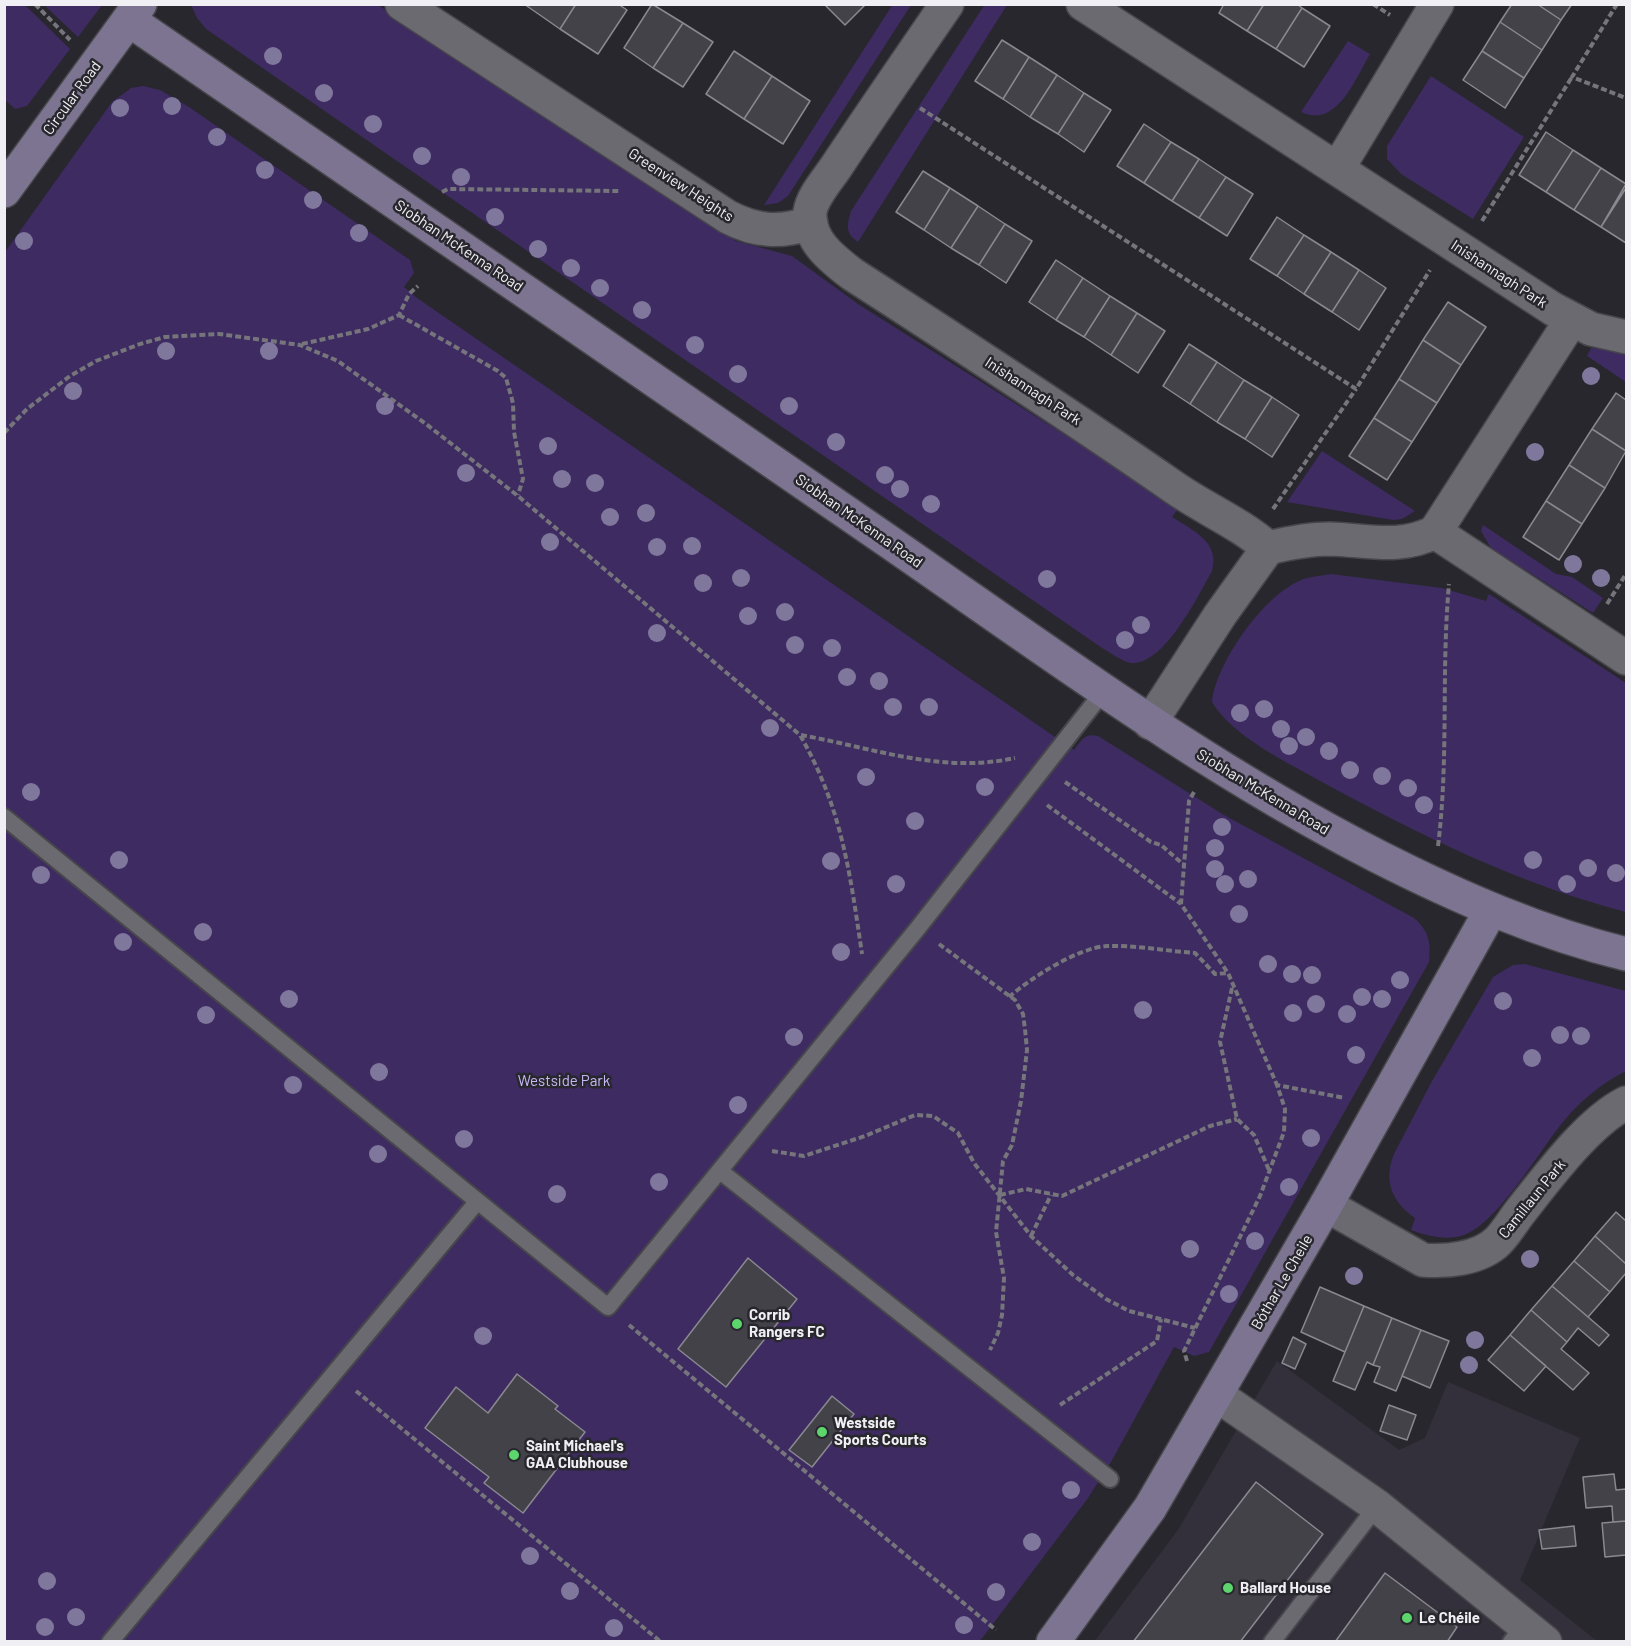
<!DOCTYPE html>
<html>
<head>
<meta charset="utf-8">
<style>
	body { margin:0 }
	#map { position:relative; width:1631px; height:1646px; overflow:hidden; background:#29272e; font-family:Barlow,sans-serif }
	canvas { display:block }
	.frame { position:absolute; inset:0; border:6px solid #f0f0f4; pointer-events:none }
</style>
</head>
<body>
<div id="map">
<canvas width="1631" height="1646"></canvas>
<div class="frame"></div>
</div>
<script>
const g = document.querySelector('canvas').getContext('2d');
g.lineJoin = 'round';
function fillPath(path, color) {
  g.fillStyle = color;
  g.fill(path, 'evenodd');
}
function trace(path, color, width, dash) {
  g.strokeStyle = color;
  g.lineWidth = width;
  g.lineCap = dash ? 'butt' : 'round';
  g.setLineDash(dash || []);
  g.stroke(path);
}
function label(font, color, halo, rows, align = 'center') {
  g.font = font + ' Barlow,sans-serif';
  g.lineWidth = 5;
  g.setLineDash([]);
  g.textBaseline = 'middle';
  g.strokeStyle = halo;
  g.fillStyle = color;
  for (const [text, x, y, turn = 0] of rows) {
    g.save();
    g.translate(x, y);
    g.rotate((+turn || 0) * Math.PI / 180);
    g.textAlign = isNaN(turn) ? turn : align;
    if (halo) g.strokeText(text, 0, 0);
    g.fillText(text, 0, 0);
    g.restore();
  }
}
const built = new Path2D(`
	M1277,1361L1399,1450L1425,1438L1448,1382L1580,1438L1520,1580L1597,1641L1094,1642L1178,1530Z`);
const green = new Path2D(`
	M5,4L25,5L70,49L27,106L15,109L5,100Z
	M893,4L911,5L788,196L778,203L764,205Z
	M985,4L1007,5L858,242C845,233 847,225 851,211Z
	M44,5H102L78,37Z
	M191,5H378L736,241L792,256L858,304L1179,507L1172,517C1194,531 1220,542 1212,571C1198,596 1164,666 1131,663C1122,662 1110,652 1102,648L206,29L197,18Z
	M1348,41L1370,54C1355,79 1337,129 1301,112Z
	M1431,76L1524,137L1473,219L1401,174L1387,159V146Z
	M143,86L160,90L189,107L410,260L414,273L404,287L417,298L1074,750C1081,741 1084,733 1098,736L1224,815L1414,918C1429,931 1431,942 1429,962L1209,1352L1194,1356L1174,1347L1111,1462L1088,1498L980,1641L5,1642V252L112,102L131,88Z
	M1591,348L1626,351V382L1587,356Z
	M1322,451L1415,511L1402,519L1393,520L1287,502Z
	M1483,525L1556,574L1572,577L1603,598L1593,613L1491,548L1481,531Z
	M1331,574L1442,588L1486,601L1489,594L1626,683V912C1518,884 1420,835 1322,782C1287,762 1233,737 1212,702C1216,664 1260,601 1295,583C1305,577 1319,576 1331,574Z
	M1525,964L1626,991V1071C1602,1083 1580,1101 1563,1122C1539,1151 1498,1223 1464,1235C1446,1241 1428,1236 1411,1230L1415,1218C1392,1202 1383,1181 1394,1154L1432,1081L1493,977L1513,965Z`);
const building = new Path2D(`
	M524,4H576L560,29Z
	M576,4H618L627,10L598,54L560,29Z
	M652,4L683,23L653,68L624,48Z
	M824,4H866L845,25Z
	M1224,4H1264L1247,31L1219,13Z
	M1264,4H1297L1302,8L1276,49L1247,31Z
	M1512,4H1537L1561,20L1542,50L1500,22Z
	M1537,4H1572L1561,20Z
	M1302,8L1330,26L1304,67L1276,49Z
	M1500,22L1542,50L1524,78L1482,51Z
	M683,23L713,42L683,87L653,68Z
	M1002,40L1029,57L1003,99L975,81Z
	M734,51L772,76L744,119L706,94Z
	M1482,51L1524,78L1505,108L1463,80Z
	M1029,57L1057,75L1030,117L1003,99Z
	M1057,75L1084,93L1058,134L1030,117Z
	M772,76L810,101L783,144L744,119Z
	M1084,93L1111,110L1084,152L1058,134Z
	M1144,124L1171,142L1144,183L1117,166Z
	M1546,132L1573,150L1546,192L1519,175Z
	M1171,142L1199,159L1172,201L1144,183Z
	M1573,150L1601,168L1574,210L1546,192Z
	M1199,159L1226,177L1199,218L1172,201Z
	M1601,168L1626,184L1601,227L1574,210Z
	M923,171L950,188L924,230L896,212Z
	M1226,177L1253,194L1227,236L1199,218Z
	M950,188L978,206L951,248L924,230Z
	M1626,188V243L1601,227Z
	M978,206L1005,224L979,265L951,248Z
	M1277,217L1304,235L1277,276L1250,259Z
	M1005,224L1032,241L1006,283L979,265Z
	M1304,235L1331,252L1304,294L1277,276Z
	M1331,252L1359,270L1332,312L1304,294Z
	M1056,260L1083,278L1056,320L1029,302Z
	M1359,270L1386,288L1359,330L1332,312Z
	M1083,278L1110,296L1084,337L1056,320Z
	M1110,296L1137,313L1111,355L1084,337Z
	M1448,302L1486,327L1461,365L1423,340Z
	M1137,313L1165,331L1138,373L1111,355Z
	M1423,340L1461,365L1437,403L1399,379Z
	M1189,344L1217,362L1190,404L1163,386Z
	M1217,362L1244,380L1217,422L1190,404Z
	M1399,379L1437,403L1412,442L1374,418Z
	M1244,380L1272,397L1245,439L1217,422Z
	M1616,393L1626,400V451L1592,429Z
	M1272,397L1299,415L1272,457L1245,439Z
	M1374,418L1412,442L1387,480L1349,456Z
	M1592,429L1626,451L1605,488L1569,465Z
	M1569,465L1605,488L1582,524L1546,501Z
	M1546,501L1582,524L1559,560L1523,537Z
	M1616,1212L1626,1221V1264L1595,1236Z
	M1595,1236L1626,1264V1273L1610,1292L1574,1261Z
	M748,1258L797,1299L726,1387L678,1349Z
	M1574,1261L1610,1292L1588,1317L1552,1286Z
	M1552,1286L1609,1335L1599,1346L1578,1328L1567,1342L1531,1310Z
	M1320,1287L1364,1306L1345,1352L1301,1332Z
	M1364,1306L1392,1318L1373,1365L1367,1362L1355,1390L1333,1381Z
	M1531,1310L1567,1342L1561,1349L1589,1373L1573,1390L1510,1335Z
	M1392,1318L1421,1330L1396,1391L1374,1382L1380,1367L1373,1365Z
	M1421,1330L1449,1341L1430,1388L1402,1376Z
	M1510,1335L1546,1366L1524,1391L1488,1360Z
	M1293,1337L1306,1344L1295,1369L1282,1363Z
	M517,1374L558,1406L555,1409L585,1432L523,1513L484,1483L489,1477L425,1428L456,1387L488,1413Z
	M832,1396L854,1414L812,1467L789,1450Z
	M1389,1405L1416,1415L1407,1440L1380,1431Z
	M1614,1474L1616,1490L1626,1489V1521L1613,1522L1612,1506L1586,1508L1583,1477Z
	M1256,1482L1323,1534L1240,1642H1133Z
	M1626,1521V1555L1605,1557L1602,1523Z
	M1574,1526L1576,1546L1542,1549L1539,1530Z
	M1385,1573L1457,1627L1447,1642H1335Z`);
const path = new Path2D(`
	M35,4L70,40
	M1373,4L1390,15
	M1617,4L1572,77L1626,98
	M920,108L1356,389L1430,270
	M442,192L448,189L620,191
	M1482,221L1572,77
	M399,315L498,371L506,378L513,403L514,432L523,479L518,495
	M302,344L368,329L399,315L409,294L418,286
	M4,433L27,409L70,376L96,361L140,344L165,337L219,334L300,345L338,361L426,424L518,496L800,735C842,808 850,873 862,954
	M1273,509L1356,389
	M1607,604L1626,574
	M801,735C873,748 941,774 1015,758
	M1065,782L1151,842L1161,845L1184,865
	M1194,792L1189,801L1181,904L1228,973L1277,1085
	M1047,805L1181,904
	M1438,846C1449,759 1441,672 1449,584
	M939,944L1015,1000L1023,1014L1025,1029L1027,1050L1021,1101L1012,1145L1003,1161L996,1232L1004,1278L1002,1315L998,1333L990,1350
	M1232,988L1220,1042L1237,1119L1254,1135L1269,1170
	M1009,997C1031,978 1077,948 1107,946C1135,945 1166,951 1195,953L1215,974L1228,973
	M772,1151L804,1156L865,1136L915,1115L933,1116L958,1133L974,1163L1031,1236L1073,1275L1106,1299L1129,1311L1195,1328
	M1000,1195L1026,1189L1062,1196L1210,1126L1237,1119
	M1031,1236L1051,1195
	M629,1325L996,1630
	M1187,1361L1184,1351L1260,1196L1284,1132L1285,1109L1277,1085L1345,1098
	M356,1391L661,1642
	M1060,1405L1157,1341L1161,1319`);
const lane = new Path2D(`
	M4,817L608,1307L918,928L1103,692
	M720,1171L1110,1479
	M110,1642L477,1202
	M1272,1642L1377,1506
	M1511,1642L1524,1625`);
const street = new Path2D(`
	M402,4L728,217C757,232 780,233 811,223
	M947,4C910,58 874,110 838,164C830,177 812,196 810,212C808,240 831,258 852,274C959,343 1067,413 1172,486C1203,508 1240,523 1268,548
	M1083,4L1553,309L1591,329L1626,337
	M1338,168L1437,4
	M1435,532L1626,658
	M1150,723L1220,615L1268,548C1289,543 1308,539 1329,539C1368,540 1399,550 1435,532L1572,319
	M1326,1205L1423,1260C1446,1262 1480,1259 1498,1241C1506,1233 1513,1221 1520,1212C1547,1178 1588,1122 1626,1103
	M1217,1395L1377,1506L1545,1642`);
const secondary = new Path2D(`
	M129,20C380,193 634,365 885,539C1046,650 1203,767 1379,857C1458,897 1540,933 1626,954
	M4,191L140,4
	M1053,1642L1150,1508L1326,1205L1491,910`);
const trees = [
	[273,56],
	[324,93],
	[172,106],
	[120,108],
	[373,124],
	[217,137],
	[422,156],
	[265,170],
	[461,177],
	[313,200],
	[495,217],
	[359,233],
	[24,241],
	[538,249],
	[571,268],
	[600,288],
	[642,310],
	[695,345],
	[166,351],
	[269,351],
	[738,374],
	[1591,376],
	[73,391],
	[385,406],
	[789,406],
	[836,442],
	[548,446],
	[1535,452],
	[466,473],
	[885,475],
	[562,479],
	[595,483],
	[900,489],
	[931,504],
	[646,513],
	[610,517],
	[550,542],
	[692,546],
	[657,547],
	[1573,564],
	[741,578],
	[1601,578],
	[1047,579],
	[703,583],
	[785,612],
	[748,616],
	[1141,625],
	[657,633],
	[1125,640],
	[795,645],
	[832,648],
	[847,677],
	[879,681],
	[893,707],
	[929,707],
	[1264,709],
	[1240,713],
	[770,728],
	[1281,729],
	[1306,737],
	[1289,746],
	[1329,751],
	[1350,770],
	[1382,776],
	[866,777],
	[985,787],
	[1408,788],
	[31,792],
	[1424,805],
	[915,821],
	[1222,827],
	[1215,848],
	[119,860],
	[1533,860],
	[831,861],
	[1588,868],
	[1215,869],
	[1616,873],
	[41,875],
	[1248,879],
	[896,884],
	[1225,884],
	[1567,884],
	[1239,914],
	[203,932],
	[123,942],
	[841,952],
	[1268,964],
	[1292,974],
	[1312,975],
	[1400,980],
	[1362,997],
	[289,999],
	[1382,999],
	[1503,1001],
	[1316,1004],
	[1143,1010],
	[1293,1013],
	[1347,1014],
	[206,1015],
	[1560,1035],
	[1581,1036],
	[794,1037],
	[1356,1055],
	[1532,1058],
	[379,1072],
	[293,1085],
	[738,1105],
	[1311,1138],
	[464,1139],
	[378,1154],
	[659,1182],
	[1289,1187],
	[557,1194],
	[1255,1241],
	[1190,1249],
	[1530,1259],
	[1354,1276],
	[1229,1294],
	[483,1336],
	[1475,1340],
	[1469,1365],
	[1071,1490],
	[1032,1542],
	[530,1556],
	[47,1581],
	[570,1591],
	[996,1592],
	[76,1617],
	[964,1625],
	[45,1627],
	[614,1628]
];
const markers = [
	[737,1324,6,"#5dd56d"],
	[822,1432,6,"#5dd56d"],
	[514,1455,6,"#5dd56d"],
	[1228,1588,6,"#5dd56d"],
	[1407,1618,6,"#5dd56d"]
];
const streetNames = [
	["Circular Road",72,98,-54],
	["Greenview Heights",681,185,33],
	["Siobhan McKenna Road",459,246,34],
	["Inishannagh Park",1499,274,33],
	["Inishannagh Park",1033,391,33],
	["Siobhan McKenna Road",859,521,35],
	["Siobhan McKenna Road",1263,792,31],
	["Camillaun Park",1532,1199,-51],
	["Bóthar Le Cheile",1282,1282,-60]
];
const parkNames = [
	["Westside Park",564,1081]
];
const poiNames = [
	["Corrib",749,1315],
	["Rangers FC",749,1332],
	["Westside",834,1423],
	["Sports Courts",834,1440],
	["Saint Michael's",526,1446],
	["GAA Clubhouse",526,1463],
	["Ballard House",1240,1588],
	["Le Chéile",1419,1618]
];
fillPath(built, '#33303c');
fillPath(green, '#3d2b61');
fillPath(building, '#434249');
trace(building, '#8a8890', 1.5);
trace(lane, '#47464b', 20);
trace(street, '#47464b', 36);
trace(secondary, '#47464b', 36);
trace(path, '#76757b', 4, [6, 3]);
trace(lane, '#6b6a71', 16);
trace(street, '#6b6a71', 33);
trace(secondary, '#7c7490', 33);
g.fillStyle = '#80779d';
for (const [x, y] of trees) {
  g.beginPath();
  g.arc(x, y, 9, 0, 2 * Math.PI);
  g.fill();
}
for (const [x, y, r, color] of markers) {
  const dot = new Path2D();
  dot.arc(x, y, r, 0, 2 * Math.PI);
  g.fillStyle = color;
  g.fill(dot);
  trace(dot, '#29272e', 2);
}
label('15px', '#f0f0f4', '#29272e', streetNames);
label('15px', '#c8b8f7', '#29272e', parkNames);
label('bold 15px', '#f0f0f4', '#29272e', poiNames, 'left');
</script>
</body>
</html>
